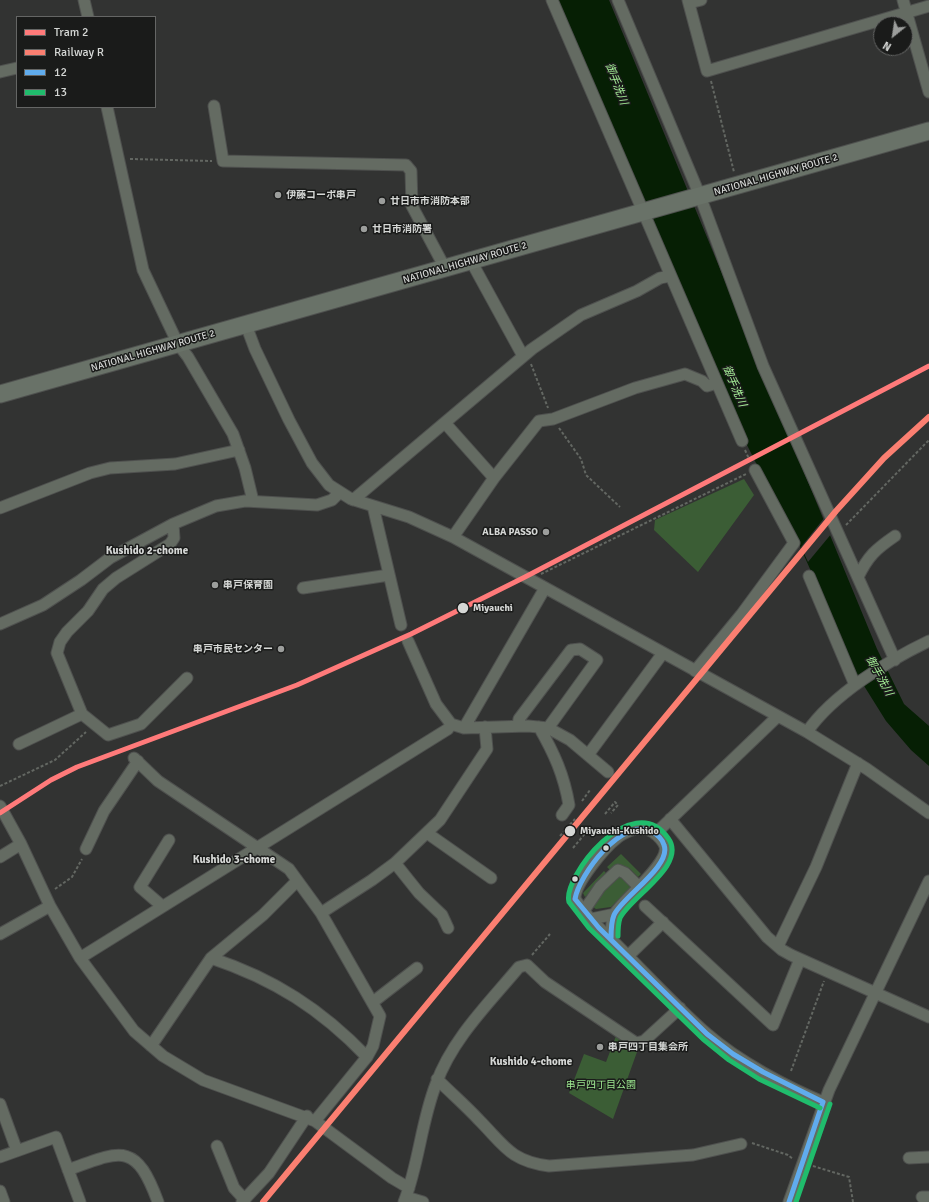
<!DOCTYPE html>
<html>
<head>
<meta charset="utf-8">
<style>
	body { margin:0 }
	#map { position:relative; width:929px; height:1202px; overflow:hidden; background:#323332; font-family:Signika,sans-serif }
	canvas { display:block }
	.legend { position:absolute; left:16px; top:16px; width:140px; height:92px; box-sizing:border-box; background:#1a1b1a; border:1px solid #656665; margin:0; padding:5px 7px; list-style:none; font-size:12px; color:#d5d7d5 }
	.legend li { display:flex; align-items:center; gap:8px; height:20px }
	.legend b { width:20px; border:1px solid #656665 }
	.north { position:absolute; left:873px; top:16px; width:40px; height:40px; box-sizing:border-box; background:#1a1b1a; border:1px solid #656665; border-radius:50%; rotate:210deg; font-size:11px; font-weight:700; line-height:16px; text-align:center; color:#d5d7d5 }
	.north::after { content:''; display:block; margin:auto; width:14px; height:18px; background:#9c9e9c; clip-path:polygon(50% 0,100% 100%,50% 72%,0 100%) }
</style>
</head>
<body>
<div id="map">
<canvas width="929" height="1202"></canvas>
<ul class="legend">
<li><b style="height:5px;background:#ff7a7a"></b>Tram 2</li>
<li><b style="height:5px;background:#fb7f71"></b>Railway R</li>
<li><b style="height:5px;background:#60acee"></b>12</li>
<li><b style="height:5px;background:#20bc6c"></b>13</li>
</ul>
<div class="north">N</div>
</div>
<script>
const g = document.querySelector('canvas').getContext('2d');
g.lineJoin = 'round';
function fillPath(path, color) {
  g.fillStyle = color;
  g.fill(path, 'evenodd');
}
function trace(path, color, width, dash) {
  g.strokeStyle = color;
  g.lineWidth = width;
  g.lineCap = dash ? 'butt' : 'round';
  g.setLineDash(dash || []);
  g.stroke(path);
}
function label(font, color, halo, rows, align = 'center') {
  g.font = font + ' Signika,"Noto Sans JP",sans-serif';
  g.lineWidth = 3;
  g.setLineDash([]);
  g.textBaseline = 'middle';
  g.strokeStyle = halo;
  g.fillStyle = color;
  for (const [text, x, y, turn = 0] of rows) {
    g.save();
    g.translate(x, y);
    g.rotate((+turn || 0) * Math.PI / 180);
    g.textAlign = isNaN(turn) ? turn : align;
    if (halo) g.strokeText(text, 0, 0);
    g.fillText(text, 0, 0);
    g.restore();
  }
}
const green = new Path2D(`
	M744,479L754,495L698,572L654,530L655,520Z
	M621,854L641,874L638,877L629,868L616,865L610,870L607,867Z
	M604,871L607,874L585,897L583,893Z
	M618,875L633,885L611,907L596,909L593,907V901Z
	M616,1036L637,1052L613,1119L569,1093L584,1054L606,1062Z`);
const water = new Path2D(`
	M556,0H609L877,649L904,704L929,726V766L911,750L886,721L856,673L791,526L757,465L747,445Z`);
const pier = new Path2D(`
	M825,517L832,533L808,562L801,547Z`);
const path = new Path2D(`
	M711,81L734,172
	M130,159L212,161
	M531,364L548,408
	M559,428L581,459L586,475L620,507
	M745,450L750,461
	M846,525L929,440
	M541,574L746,474
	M0,786L55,760L86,732
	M582,801L590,790
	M605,814L615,802L618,805L611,813
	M560,836L575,819
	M573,848L588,830
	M55,889L72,877L82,859
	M532,955L550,934
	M791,1071L824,981
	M752,1143L788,1155L793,1159
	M813,1166L849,1177L853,1202`);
const minor = new Path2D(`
	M84,0L88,17
	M552,0L742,441
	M618,0L700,196L763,366L895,660
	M688,0L707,71L929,6
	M903,0L929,92
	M689,3L701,0
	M0,72L17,68
	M214,106L223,161L406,165L411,171L412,206L445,268
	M107,107L143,270L178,344L188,357L233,434L245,468L253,501
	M471,261L523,356
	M246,325L255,349L289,420L312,463L329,485L351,499L409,517L453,537L807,732L867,769L929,813
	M445,423L494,478
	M353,500L532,349L581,315L637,291L660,278L670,276
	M373,506L401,625
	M0,508L90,473L110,468L175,464L239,450
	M173,524L174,538L170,544L116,578L103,589L88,611L67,632L60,642L57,653L82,714L108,735L141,724L187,678
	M453,537L494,478L539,421L553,419L635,388L685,374L702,381L707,386L717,383
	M809,576L855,685
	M858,577C868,556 876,549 895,536
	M303,588L389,575
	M0,624L43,605L81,580L110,558L173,524L216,506L245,501L317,505L332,500L339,493
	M408,641L436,704L451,724L464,728L528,726L548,728L570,740L608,772
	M695,671L741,615L794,543L755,470
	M518,726L519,719L571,650L580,649L597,660L548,728
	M539,727C554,753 564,775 569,805L562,815
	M464,728L545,588
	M807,732C832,695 889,660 929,641
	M19,744L82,714
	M588,755L663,653
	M134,758L158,781L289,869L321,913L380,1016L373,1046L367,1057L315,1121
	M0,806L21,844L50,906L80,958L134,1031L163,1056L203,1080L315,1121L392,1178L409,1188
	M670,819L767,937L782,950L791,955L929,1017
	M427,833L491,878
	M655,834L777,717
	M86,849L104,811L138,761
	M0,857L21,844
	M395,863L419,893L442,915L448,928
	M162,906L140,887L169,840
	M645,906L773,1025L800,959
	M583,912L600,887L618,870L625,873L639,887
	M321,913L372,880L395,863L440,820L487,749L485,727
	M591,919L615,914
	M0,934L50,906
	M611,939C611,931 611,920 615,913C625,898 670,863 665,846C663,841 657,835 653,832C642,825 627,830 617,838C605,847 574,884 575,899C586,916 601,930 616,944C646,974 675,1006 707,1034C738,1061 786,1087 823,1102
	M778,946L816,867L858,763
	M628,956L663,922
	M80,958C202,881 326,806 448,729L451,724
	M211,958C274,979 321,1009 367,1057
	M373,1002L417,968
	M151,1046L211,958L263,915L297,881
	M437,1079C451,1093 466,1106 479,1120C504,1145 510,1161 549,1166L693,1155L741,1144
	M0,1104L17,1151
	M217,1146L234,1188L245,1200
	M0,1157L56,1137L80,1202
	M909,1158L929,1157
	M68,1170C122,1150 136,1142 158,1202
	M0,1191L4,1202
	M406,1197L423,1202
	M922,1197H929
	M242,1202L269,1173L307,1116
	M404,1202C419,1164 421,1122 436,1084C452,1039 489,1003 519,967L527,965L545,982L636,1043L644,1041L680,1008
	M789,1202L829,1090L929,881`);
const highway = new Path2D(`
	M0,394L929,131`);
const bus1 = new Path2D(`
	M611,939C611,931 611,922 614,915C622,897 672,866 664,845C663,840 657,834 652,832C623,815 579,875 575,899L599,928L707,1034L733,1054L763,1072L823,1102
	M789,1202L823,1102`);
const bus2 = new Path2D(`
	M618,936C618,931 618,924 620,918C630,897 688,865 668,838C632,787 562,878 569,902L589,928L703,1039L729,1060L759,1079L820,1108
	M796,1202L830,1104`);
const rail1 = new Path2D(`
	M263,1202L836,511L884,458L929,417`);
const tram1 = new Path2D(`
	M0,813L51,780L77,767L297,685L411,634L525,577L929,366`);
const markers = [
	[278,195,4,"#9c9e9c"],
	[382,201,4,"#9c9e9c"],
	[364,229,4,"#9c9e9c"],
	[546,532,4,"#9c9e9c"],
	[215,585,4,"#9c9e9c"],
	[463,608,6,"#d5d7d5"],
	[281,649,4,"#9c9e9c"],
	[570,831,6,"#d5d7d5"],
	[606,848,3.5,"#d5d7d5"],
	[575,879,3.5,"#d5d7d5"],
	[600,1047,4,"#9c9e9c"]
];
const streetNames = [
	["NATIONAL HIGHWAY ROUTE 2",776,175,-16],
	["NATIONAL HIGHWAY ROUTE 2",465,263,-16],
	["NATIONAL HIGHWAY ROUTE 2",153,351,-16]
];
const poiNames = [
	["伊藤コーポ串戸",286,195],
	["廿日市市消防本部",390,201],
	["廿日市消防署",372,229],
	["ALBA PASSO",538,532,"right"],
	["串戸保育園",223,585],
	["串戸市民センター",273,649,"right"],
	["串戸四丁目集会所",608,1047]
];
const stopNames = [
	["Miyauchi",473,608],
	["Miyauchi-Kushido",580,831]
];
const parkNames = [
	["串戸四丁目公園",601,1085]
];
const waterNames = [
	["御手洗川",616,84,69],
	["御手洗川",734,386,67],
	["御手洗川",879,676,61]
];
const neighbourhoodNames = [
	["Kushido 2-chome",147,551],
	["Kushido 3-chome",234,860],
	["Kushido 4-chome",531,1062]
];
fillPath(green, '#3b5d35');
fillPath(water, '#061f04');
fillPath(pier, '#323332');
trace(minor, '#4f514f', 13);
trace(highway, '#4f514f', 19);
trace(path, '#636762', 2, [3, 2]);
trace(minor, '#646b62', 11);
trace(highway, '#697268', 17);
trace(bus1, '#60acee', 5);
trace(bus2, '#20bc6c', 5);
trace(rail1, '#fb7f71', 6);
trace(tram1, '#ff7a7a', 5);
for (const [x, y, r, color] of markers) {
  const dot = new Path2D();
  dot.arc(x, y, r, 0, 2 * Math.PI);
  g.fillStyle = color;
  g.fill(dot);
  trace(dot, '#1a1b1a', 1.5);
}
label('10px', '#d5d7d5', '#1a1b1a', streetNames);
label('bold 10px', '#d5d7d5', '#1a1b1a', poiNames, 'left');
label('bold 10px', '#d5d7d5', '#1a1b1a', stopNames, 'left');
label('10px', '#9ee991', '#1a1b1a', parkNames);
label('italic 11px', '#a6f198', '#1a1b1a', waterNames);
label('bold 11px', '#d5d7d5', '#1a1b1a', neighbourhoodNames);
</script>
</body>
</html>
